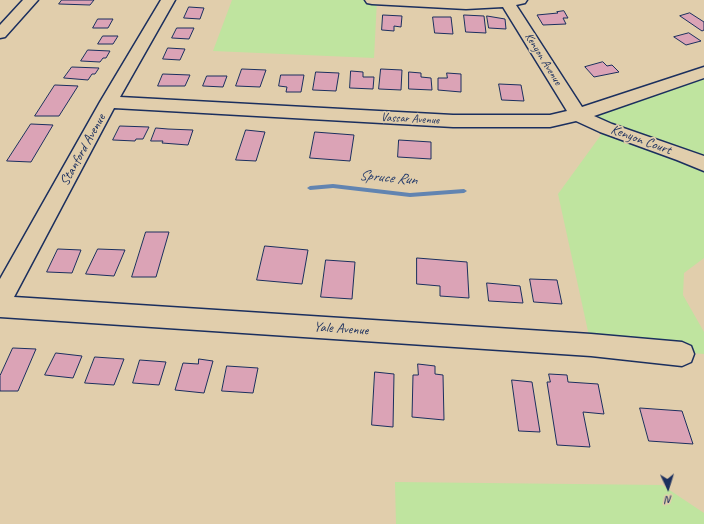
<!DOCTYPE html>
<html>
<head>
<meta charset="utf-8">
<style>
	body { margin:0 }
	#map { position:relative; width:704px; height:524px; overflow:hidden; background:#e1ceac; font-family:Caveat,sans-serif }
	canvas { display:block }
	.north { position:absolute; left:648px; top:468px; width:40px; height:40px; -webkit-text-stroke:3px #e1ceac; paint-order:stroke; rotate:176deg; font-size:11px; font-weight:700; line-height:16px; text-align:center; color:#1b2f5e }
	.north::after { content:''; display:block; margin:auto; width:14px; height:18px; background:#1b2f5e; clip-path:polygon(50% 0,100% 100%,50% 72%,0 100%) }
</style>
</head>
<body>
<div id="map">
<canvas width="704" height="524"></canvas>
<div class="north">N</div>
</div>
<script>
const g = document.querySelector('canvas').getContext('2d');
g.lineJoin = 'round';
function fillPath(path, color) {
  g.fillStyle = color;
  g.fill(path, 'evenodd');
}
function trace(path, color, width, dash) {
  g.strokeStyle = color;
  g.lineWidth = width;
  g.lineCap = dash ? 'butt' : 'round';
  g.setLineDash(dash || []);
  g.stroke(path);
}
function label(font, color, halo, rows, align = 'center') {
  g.font = font + ' Caveat,sans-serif';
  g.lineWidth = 3.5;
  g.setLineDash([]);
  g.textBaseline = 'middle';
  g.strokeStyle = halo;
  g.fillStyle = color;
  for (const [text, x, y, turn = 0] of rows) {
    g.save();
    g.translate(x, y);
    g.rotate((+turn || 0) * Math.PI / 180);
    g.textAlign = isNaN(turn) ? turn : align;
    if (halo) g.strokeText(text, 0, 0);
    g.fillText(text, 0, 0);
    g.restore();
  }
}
const green = new Path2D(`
	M232,0H377L374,58L213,51Z
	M704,72V258L684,273L683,295L704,332V354L591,345L558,194L606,128L578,115Z
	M395,482L662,485L704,513V524H396Z`);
const stream = new Path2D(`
	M333,184L410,193L464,189L467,191L464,193L410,197L333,188L310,190L307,188L310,186Z`);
const building = new Path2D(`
	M62,0H94L90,5L59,4Z
	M189,7L204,8L200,19L184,18Z
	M564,11L568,18H563L566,24L543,25L537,15L558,13L557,12Z
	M690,13L704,22V30L702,31L680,16Z
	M383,15L402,16L401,27L394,26V31L382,30Z
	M464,15L484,16L486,33L466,32Z
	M487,16L505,19L506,29L489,28Z
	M433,17H451L453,34L435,33Z
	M98,19H113L108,28H93Z
	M177,28H194L189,39L172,38Z
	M689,33L701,41L686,45L674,37Z
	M103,36H118L113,44H98Z
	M168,48L185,49L180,60L163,59Z
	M88,50L110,51L106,58H103L100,62L81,61Z
	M603,62L607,66L612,65L619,72L594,77L585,67Z
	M72,67L99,68L95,74H92L88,80L64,78Z
	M242,69L266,70L260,87L236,86Z
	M381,69L402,70L401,90L379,89Z
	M351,71L363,72V77H374L373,89L350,88Z
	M316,72L339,73L336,91L313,90Z
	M409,72L421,73V77L431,78L432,90L409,89Z
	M447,73L461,74V92L438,90V78H447Z
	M163,74L190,75L185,86H158Z
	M281,75H304L301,92H286L287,87L279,86Z
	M207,76H227L223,87L203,86Z
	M499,84L521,85L524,101L502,100Z
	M55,85L78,86L59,116H35Z
	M31,124L53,125L31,162L7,161Z
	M120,126L149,127L143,139H136L135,141L113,140Z
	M156,128L168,129L193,130L188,145L162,143L163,141H151Z
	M246,130L265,132L256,161L236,160Z
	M315,132L354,135L350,161L310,158Z
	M399,140L431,142V159L398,157Z
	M146,232H169L156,277H132Z
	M265,246L308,250L302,284L257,280Z
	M58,249L81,250L72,273L47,272Z
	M98,249L125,250L114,276L86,274Z
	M417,258L467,262L469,298L440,296V286L417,284Z
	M326,260L355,262L352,299L321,297Z
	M530,279L557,280L562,304L534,302Z
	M487,283L520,286L523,303L489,301Z
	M13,348L36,349L18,391H0V376Z
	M56,353L82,356L73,378L45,375Z
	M95,357L124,359L114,385L85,383Z
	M199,359L213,361L204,393L175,390L183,363L198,364Z
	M140,360L166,362L159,385L133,383Z
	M418,364L435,366V374L443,375L444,420L412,417L413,375H418Z
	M227,366L258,368L253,393L222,391Z
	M375,372L394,374L393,427L372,425Z
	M549,374L567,375L568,382L598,384L604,414L583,412L590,447L557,445L547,382H550Z
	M512,380L532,382L540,432L519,431Z
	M640,408L682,411L693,444L649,441Z`);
const minor = new Path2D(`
	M23,0H38L5,37L0,38V25Z
	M161,0H175L120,97L453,115H550L567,111L503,7L466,9L372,4L367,3L365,0H527L525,3L516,5L582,107L704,67V78L594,116L612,124L704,156V171L677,160L600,132L576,121L550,127H453L114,108L14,297L591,334L682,342L691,346L694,354L691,362L682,366L591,356L0,317V279L100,102Z`);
const farStreetnames = [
	["Kenyon Avenue",543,59,58],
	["Vassar Avenue",410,119,3]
];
const streetNames = [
	["Kenyon Court",641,140,20],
	["Stanford Avenue",83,150,-61],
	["Yale Avenue",341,329,4]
];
const waterNames = [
	["Spruce Run",388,178,5]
];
fillPath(green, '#bfe49f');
fillPath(stream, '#6184b1');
fillPath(building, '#dba3b6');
trace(building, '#1b2f5e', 1);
trace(minor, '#1b2f5e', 3);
fillPath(minor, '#e1ceac');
label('12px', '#1b2f5e', '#e1ceac', farStreetnames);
label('14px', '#1b2f5e', '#e1ceac', streetNames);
label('italic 15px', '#273d6c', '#e1ceac', waterNames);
</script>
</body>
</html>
